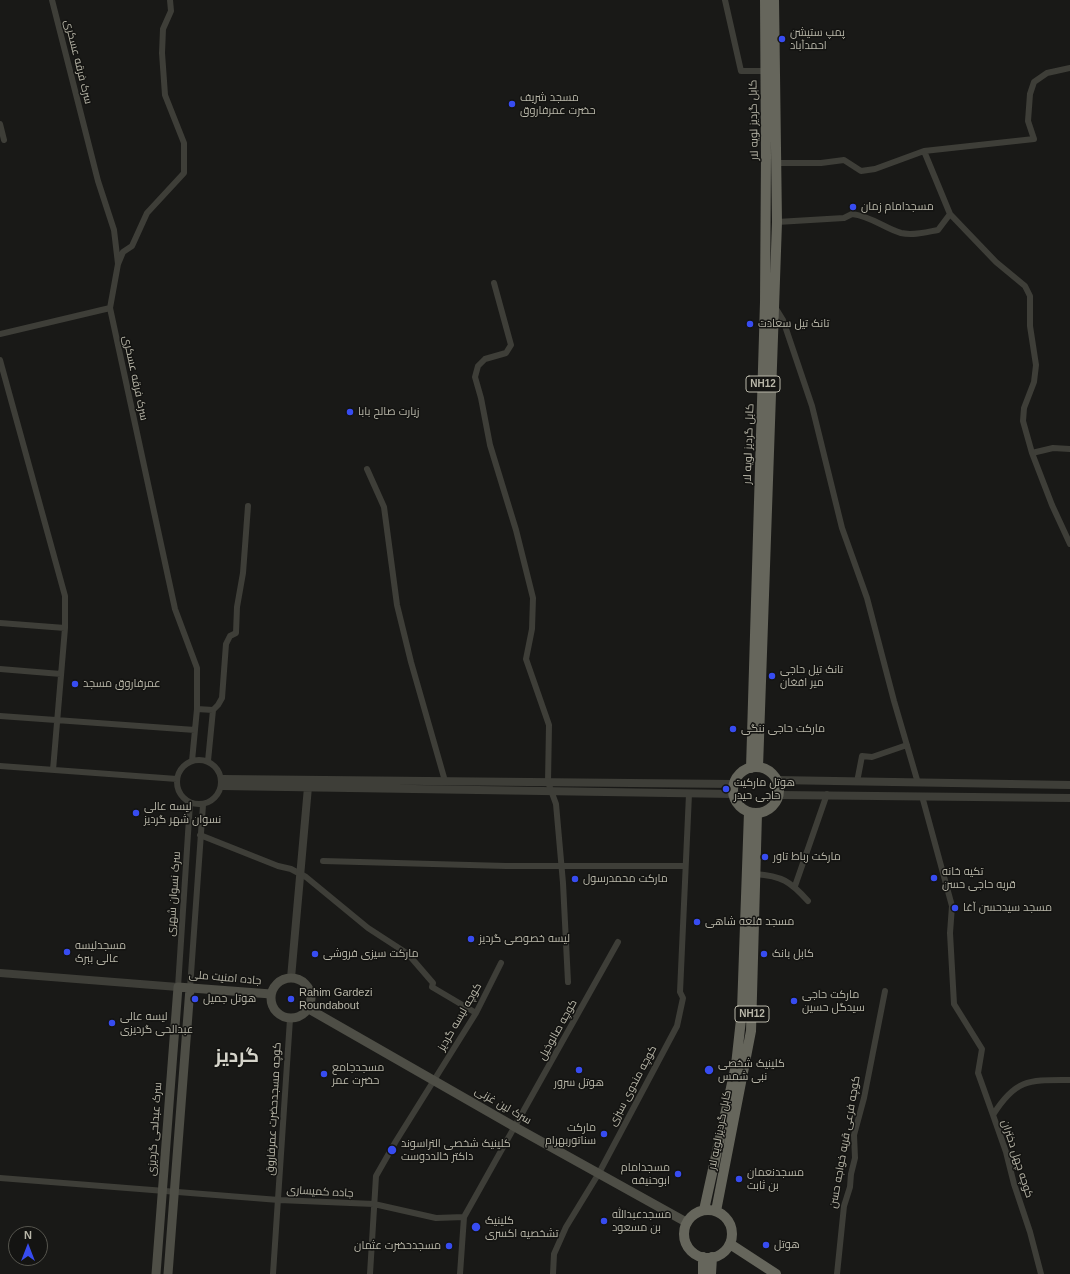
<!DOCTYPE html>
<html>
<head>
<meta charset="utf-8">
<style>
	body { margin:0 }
	#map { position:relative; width:1070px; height:1274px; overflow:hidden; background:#191917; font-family:Helvetica,sans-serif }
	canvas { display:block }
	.north { position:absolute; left:8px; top:1226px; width:40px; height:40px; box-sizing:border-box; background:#141412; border:1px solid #56554e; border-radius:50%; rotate:0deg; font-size:11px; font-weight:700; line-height:16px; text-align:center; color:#b9b7a9 }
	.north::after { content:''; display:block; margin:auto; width:14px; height:18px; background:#374cf1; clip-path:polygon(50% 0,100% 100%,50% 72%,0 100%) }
</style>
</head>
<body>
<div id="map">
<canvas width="1070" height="1274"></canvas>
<div class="north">N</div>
</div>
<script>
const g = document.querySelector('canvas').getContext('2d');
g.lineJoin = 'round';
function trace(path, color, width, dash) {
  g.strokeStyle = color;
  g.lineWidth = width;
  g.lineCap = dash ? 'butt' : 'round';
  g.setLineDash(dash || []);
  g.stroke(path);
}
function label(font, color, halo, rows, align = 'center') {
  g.font = font + ' Helvetica,Cairo,sans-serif';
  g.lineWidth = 3;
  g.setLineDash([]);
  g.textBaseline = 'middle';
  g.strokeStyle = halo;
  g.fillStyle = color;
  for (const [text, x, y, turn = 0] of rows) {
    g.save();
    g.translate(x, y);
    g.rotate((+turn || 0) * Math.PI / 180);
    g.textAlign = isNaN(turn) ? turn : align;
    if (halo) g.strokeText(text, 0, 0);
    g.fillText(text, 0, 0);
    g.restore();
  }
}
const minor = new Path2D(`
	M52,0L98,181L114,230L118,264L110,308L175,609L197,668V709L192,761
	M725,0L741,71H765
	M0,124L4,140
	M924,151L950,214L996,262L1025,286L1030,296V326L1036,365L1034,382L1024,408L1023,421L1032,453L1052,505L1070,544
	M777,163H821L844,160L861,171L875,169L924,151L1034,139L1028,121L1030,94L1034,82L1047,73L1070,68
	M777,222L844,218L852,214C871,216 884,228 901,233C913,236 927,232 938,230L950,214
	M118,264L123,252L132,246L147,213L184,173V143L165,95L162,53L163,29L171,11L170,0
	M494,283L511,345L506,353L485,359L478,366L475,377L481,398L490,445L516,530L533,598L532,629L526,659L549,725L548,782L556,804L563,883L568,982
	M775,307L783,320L812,406L842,528L867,598L894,701L918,783
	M0,334L110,308
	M0,360L65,596V628L53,770
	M1032,453L1053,448L1070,449
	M367,469L384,507L397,605L411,662L445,781
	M0,623L65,628
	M0,669L61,674
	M197,709L213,710L208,761
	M213,710L218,705L222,698L226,644L230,636L236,633L237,607L243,573L248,506
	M0,716L195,730
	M177 782a22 22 0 1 1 44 0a22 22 0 1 1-44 0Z
	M0,766L177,779
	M857,782L862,756L872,757L907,745
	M922,796L952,906L950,933L954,1004L982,1049L978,1073L993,1115
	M200,835L278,866L291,869L306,877L368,928L408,954L433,983L432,987L476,1013
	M323,861L506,866H685
	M755,874C782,876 790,881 808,901
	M795,886L827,794
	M178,987L190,803
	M190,988L203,805
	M0,1178L279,1200L374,1204L436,1218L464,1217
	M273,1274L290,1019
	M370,1274L376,1176L396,1141L476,1013L501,963
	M460,1274L464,1217L618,942
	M553,1274L554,1254L566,1227L599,1173L677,1026L683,998L680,992L689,794
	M837,1274L844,1206L850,1187L851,1174L855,1158L854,1135L864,1098L885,991
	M1041,1274L1030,1232L1014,1184L1006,1152L993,1115C1016,1078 1030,1080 1070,1080`);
const tertiary = new Path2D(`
	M222,779L734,784
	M776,780L1070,785
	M222,786L733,794
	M779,795L1070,798
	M0,973L178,987
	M291,978L308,787`);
const secondary = new Path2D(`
	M271 998a20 20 0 1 1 40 0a20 20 0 1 1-40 0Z
	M309,1009L515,1127L686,1222
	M156,1274L178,987L271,994
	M168,1274L190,988`);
const trunk = new Path2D(`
	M758,767L777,222L774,0
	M733 790a23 23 0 1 1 46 0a23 23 0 1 1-46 0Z
	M751,768L765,302L766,156L765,0
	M684 1234a24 24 0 1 1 48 0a24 24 0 1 1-48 0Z
	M704,1210L736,1065L742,1010L749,812
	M716,1211L751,1031L757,813
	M730,1244L776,1274
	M703,1274V1257
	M711,1274L712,1257`);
const markers = [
	[782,39,4,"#374cf1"],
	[512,104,4,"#374cf1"],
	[853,207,4,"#374cf1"],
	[750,324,4,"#374cf1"],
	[350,412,4,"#374cf1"],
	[772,676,4,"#374cf1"],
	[75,684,4,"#374cf1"],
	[733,729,4,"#374cf1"],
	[726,789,4,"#374cf1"],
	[136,813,4,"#374cf1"],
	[765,857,4,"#374cf1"],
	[934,878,4,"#374cf1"],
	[575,879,4,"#374cf1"],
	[955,908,4,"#374cf1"],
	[697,922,4,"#374cf1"],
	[471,939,4,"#374cf1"],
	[67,952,4,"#374cf1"],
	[315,954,4,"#374cf1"],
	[764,954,4,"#374cf1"],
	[195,999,4,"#374cf1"],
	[291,999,4,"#374cf1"],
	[794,1001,4,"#374cf1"],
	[112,1023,4,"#374cf1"],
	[579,1070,4,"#374cf1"],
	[709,1070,5,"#374cf1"],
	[324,1074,4,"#374cf1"],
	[604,1134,4,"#374cf1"],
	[392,1150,5,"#374cf1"],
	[678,1174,4,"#374cf1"],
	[739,1179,4,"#374cf1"],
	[604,1221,4,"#374cf1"],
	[476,1227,5,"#374cf1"],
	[766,1245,4,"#374cf1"],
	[449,1246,4,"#374cf1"]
];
const shields = [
	[763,384,34],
	[752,1014,34]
];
const shieldNames = [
	["NH12",763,384],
	["NH12",752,1014]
];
const poiNames = [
	["پمپ ستیشن",790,33],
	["احمدآباد",790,46],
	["مسجد شریف",520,98],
	["حضرت عمرفاروق",520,111],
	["مسجدامام زمان",861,207],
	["تانک تیل سعادت",758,324],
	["زیارت صالح بابا",358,412],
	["تانک تیل حاجی",780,670],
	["میر افغان",780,683],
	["عمرفاروق مسجد",83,684],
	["مارکت حاجی ننگی",741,729],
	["هوتل مارکیت",734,783],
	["حاجی حیدر",734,796],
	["لیسه عالی",144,807],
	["نسوان شهر گردیز",144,820],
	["مارکت رباط تاور",773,857],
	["تکیه خانه",942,872],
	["قریه حاجی حسن",942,885],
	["مارکت محمدرسول",583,879],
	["مسجد سیدحسن آغا",963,908],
	["مسجد قلعه شاهی",705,922],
	["لیسه خصوصی گردیز",479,939],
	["مسجدلیسه",75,946],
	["عالی ببرک",75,959],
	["مارکت سیزی فروشی",323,954],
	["کابل بانک",772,954],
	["Rahim Gardezi",299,993],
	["Roundabout",299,1006],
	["مارکت حاجی",802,995],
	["سیدگل حسین",802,1008],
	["هوتل جمیل",203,999],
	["لیسه عالی",120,1017],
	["عبدالحی گردیزی",120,1030],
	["کلینیک شخصی",718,1064],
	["نبی شمس",718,1077],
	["مسجدجامع",332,1068],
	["حضرت عمر",332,1081],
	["هوتل سرور",579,1083,"center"],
	["مارکت",596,1128,"right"],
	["سناتوربهرام",596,1141,"right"],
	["کلینیک شخصی التراسوند",401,1144],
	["داکتر خالددوست",401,1157],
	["مسجدامام",670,1168,"right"],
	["ابوحنیفه",670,1181,"right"],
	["مسجدنعمان",747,1173],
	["بن ثابت",747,1186],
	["مسجدعبدالله",612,1215],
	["بن مسعود",612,1228],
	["کلینیک",485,1221],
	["تشخصیه اکسری",485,1234],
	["هوتل",774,1245],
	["مسجدحضرت عثمان",441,1246,"right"]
];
const streetNames = [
	["سرک فرقه عسکری",78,62,76],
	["کابل گردیز لویه لار",754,120,-91],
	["سرک فرقه عسکری",135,378,78],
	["کابل گردیز لویه لار",749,444,-88],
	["سرک نسوان شهری",174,894,-86],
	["جاده امنیت ملی",225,978,5],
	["کوچه لیسه گردیز",460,1017,-60],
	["کوچه صالوخیل",558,1030,-61],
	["کوچه مندوی سبزی",633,1086,-62],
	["سرک لین غزنی",503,1106,30],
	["کوچه مسجدحضرت عمرفاروق",274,1109,-87],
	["سرک عبدلحی گردیزی",155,1129,-86],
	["کابل گردیز لویه لار",720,1130,-79],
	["کوچه فرعی قریه خواجه حسن",845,1142,-80],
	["کوچه چهل دختران",1017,1159,72],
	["جاده کمیساری",320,1192,3]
];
const townNames = [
	["گردیز",237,1057]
];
trace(minor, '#3e3e38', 6);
trace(tertiary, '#3e3e38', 8);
trace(secondary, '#4e4e46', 9);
trace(trunk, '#66665c', 10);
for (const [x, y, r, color] of markers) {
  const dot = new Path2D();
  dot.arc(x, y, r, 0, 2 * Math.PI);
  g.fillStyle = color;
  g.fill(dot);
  trace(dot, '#141412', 1.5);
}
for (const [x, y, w] of shields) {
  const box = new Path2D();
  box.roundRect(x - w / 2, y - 8, w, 16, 3);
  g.fillStyle = '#141412';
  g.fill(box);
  trace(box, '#b9b7a9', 1);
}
label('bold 10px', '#b9b7a9', null, shieldNames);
label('11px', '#b9b7a9', '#141412', poiNames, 'left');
label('11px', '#b9b7a9', '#141412', streetNames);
label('bold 19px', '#d5d4ca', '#141412', townNames);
</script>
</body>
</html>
